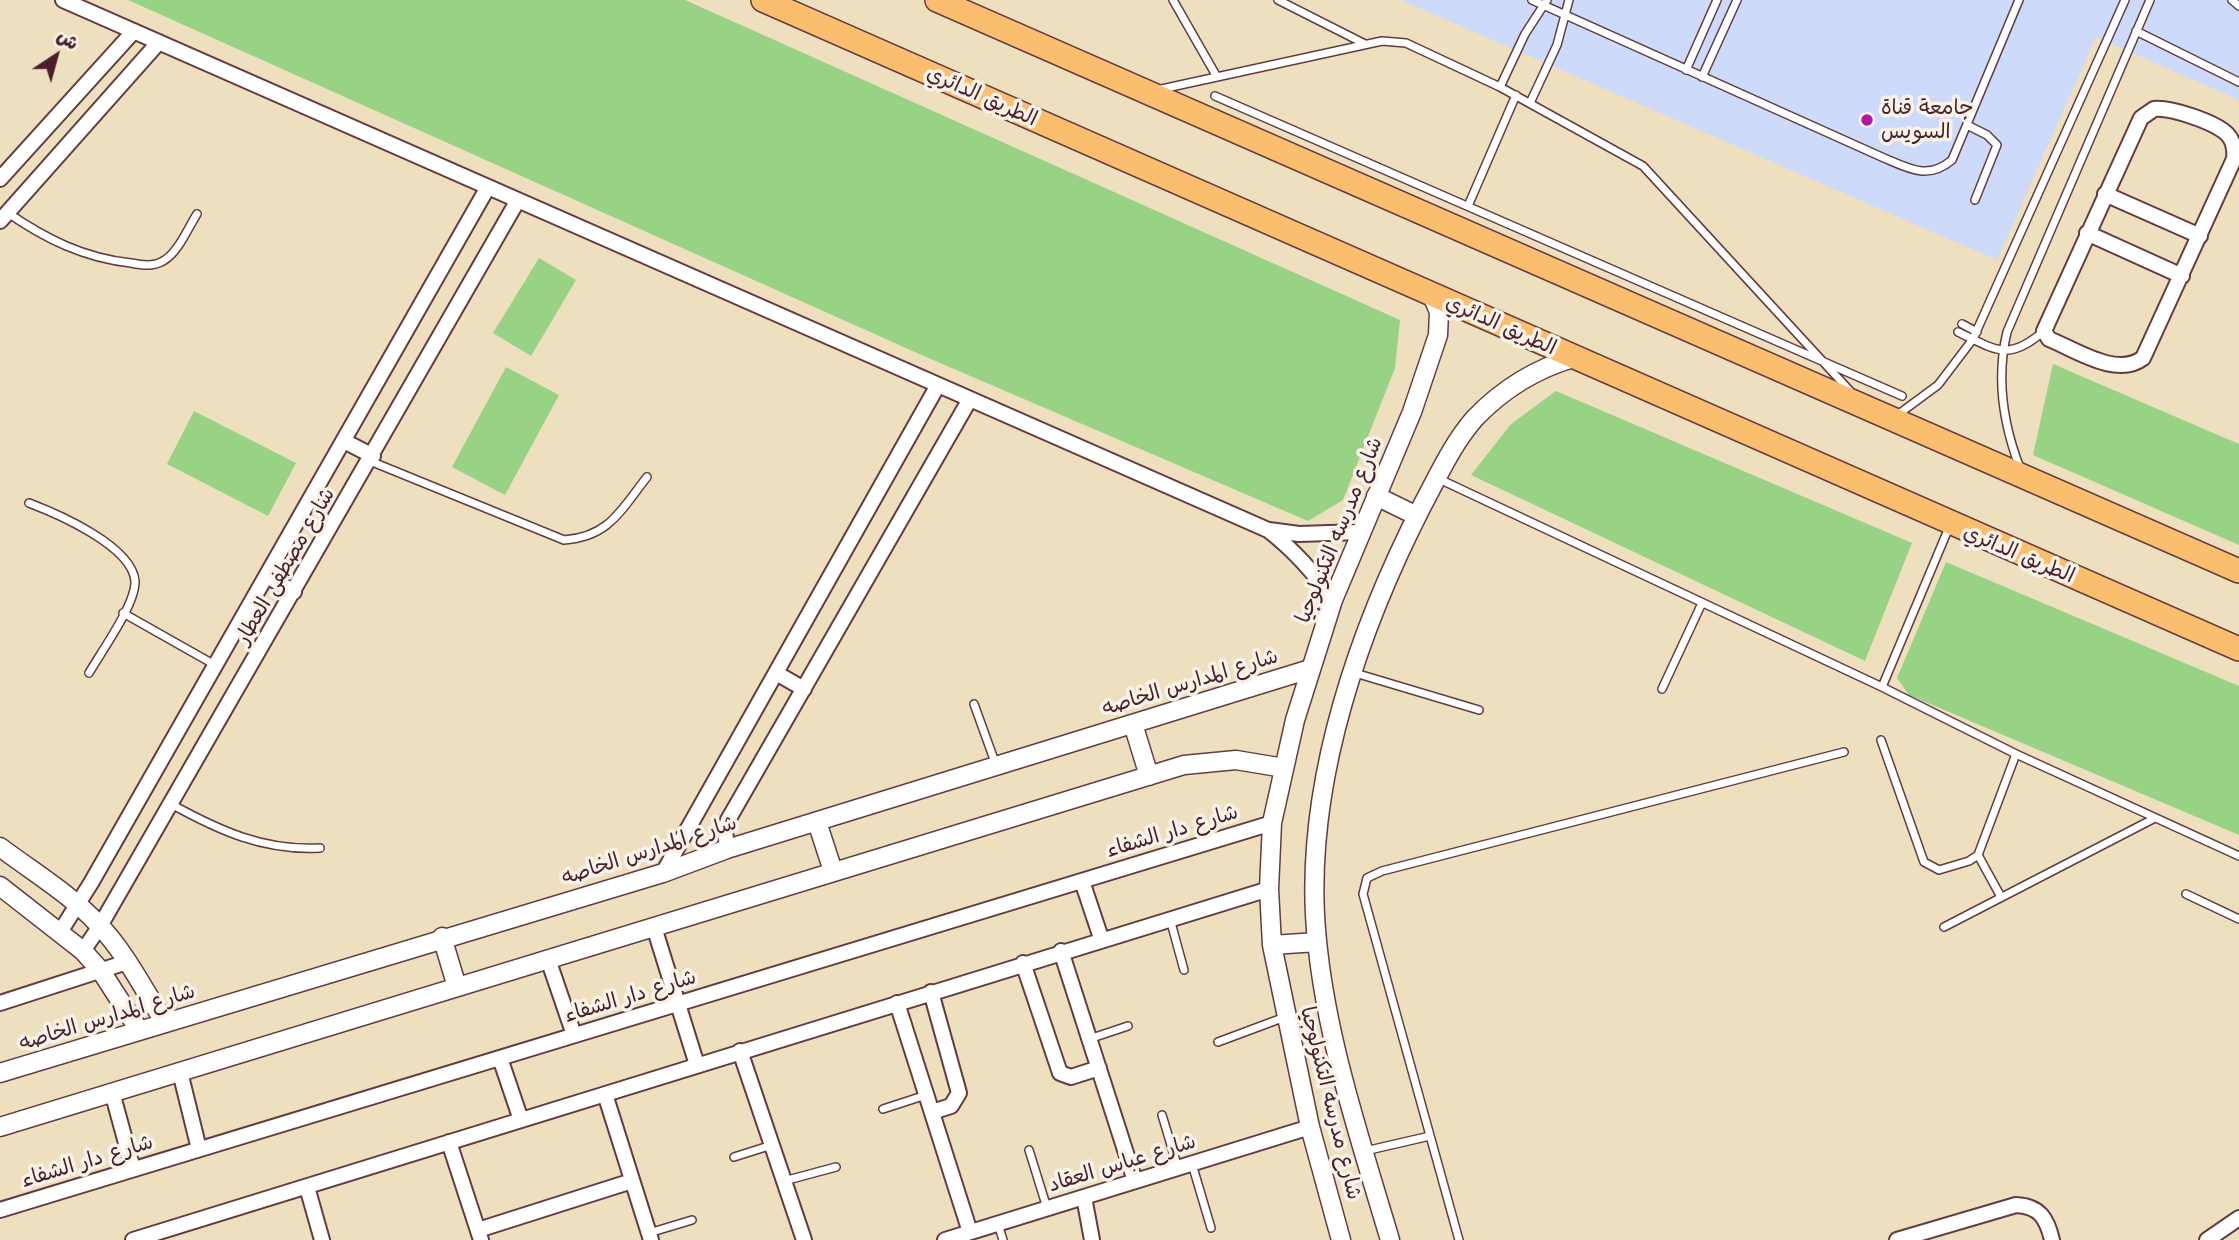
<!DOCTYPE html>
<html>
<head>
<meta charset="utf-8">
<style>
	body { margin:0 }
	#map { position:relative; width:2239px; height:1240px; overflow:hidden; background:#eedfbf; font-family:Mali,"Playpen Sans Arabic",sans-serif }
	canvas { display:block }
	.north { position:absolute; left:21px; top:21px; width:70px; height:70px; -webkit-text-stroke:5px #f7f3e8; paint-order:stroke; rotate:36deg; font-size:19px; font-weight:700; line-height:28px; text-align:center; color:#4a1f2b }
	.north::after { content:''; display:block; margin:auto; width:24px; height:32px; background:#4a1f2b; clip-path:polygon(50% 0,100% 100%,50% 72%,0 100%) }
</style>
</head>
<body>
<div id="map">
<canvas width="2239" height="1240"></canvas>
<div class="north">ش</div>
</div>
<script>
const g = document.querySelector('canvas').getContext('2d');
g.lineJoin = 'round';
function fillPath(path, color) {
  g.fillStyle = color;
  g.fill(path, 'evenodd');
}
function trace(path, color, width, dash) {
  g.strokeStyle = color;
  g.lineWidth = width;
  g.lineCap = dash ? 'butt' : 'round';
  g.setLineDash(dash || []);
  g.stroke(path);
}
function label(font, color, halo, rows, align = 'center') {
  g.font = font + ' Mali,"Playpen Sans Arabic",sans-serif';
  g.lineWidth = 7;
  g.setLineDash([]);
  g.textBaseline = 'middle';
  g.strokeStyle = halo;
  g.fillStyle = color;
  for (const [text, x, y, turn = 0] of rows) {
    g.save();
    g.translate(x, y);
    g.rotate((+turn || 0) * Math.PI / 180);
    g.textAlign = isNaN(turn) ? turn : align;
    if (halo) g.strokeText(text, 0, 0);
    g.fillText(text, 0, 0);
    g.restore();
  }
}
const built = new Path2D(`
	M1401,0H2239V100L2096,37L1997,260Z`);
const green = new Path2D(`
	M128,0H685L1400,320L1395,368L1343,500L1308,521L926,357Z
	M539,258L576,280L531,356L493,333Z
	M2053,364L2239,444V545L2033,455Z
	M506,367L559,395L505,495L452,467Z
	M1556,391L1912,543L1865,661L1471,475L1511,424Z
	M194,411L296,463L268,516L167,464Z
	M1946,562L2239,686V835L1909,695L1897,678Z`);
const service = new Path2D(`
	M1173,0L1217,77
	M1278,0L1365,44
	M1532,0L1884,158C1910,169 1928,180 1952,160L2019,0
	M2232,0L2239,6
	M2136,31L2239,82
	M1686,70L1717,0
	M1702,77L1737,0
	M1500,87L1525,34L1547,0
	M1157,90L1382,41L1406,43L1500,87L1643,166L1850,391
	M1215,96L1902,396
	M1530,103L1557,45L1569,0
	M1969,126L1987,135L1997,145L1975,200
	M1468,206L1516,95
	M8,213C46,239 84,258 131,263C141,265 153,267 163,261C178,253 188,228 197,214
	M1962,324L1977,332
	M1958,332C1996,350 2008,362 2044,331
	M1896,416L1938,385L1973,339L2125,0
	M370,461L564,540C609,537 621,510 647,477
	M2020,468C2003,424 1996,378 2007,332L2150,0
	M1437,478L1882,687L2016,754L2239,856
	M29,503C58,514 132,546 135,581C136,604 101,652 89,673
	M123,613L215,665
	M1355,673L1479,710
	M1882,687L1950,525
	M1662,689L1702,603
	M974,704L996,765
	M1881,740L1924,862L1939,870L1969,861L1978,855L2016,754
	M171,804C220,831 264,851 320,848
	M1978,855L2001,897
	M2186,894L2239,919
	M1170,919L1184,970
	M1944,927L2155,818
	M1089,1039L1128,1026
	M1218,1042L1285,1017
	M883,1109L926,1095
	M1162,1115L1178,1168
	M1029,1150L1047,1208
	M1365,1151L1430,1136
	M734,1157L772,1145
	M1192,1164L1211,1228
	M784,1181L836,1167
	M998,1224L1003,1240
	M649,1233L692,1220
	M1459,1240L1363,894L1367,878L1382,871L1844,752`);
const minor = new Path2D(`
	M63,0L1268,530C1295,551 1314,572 1333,600
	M2154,109C2170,107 2215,122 2227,134C2234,141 2235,150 2234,159L2143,358C2117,378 2076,350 2049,339L2044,331L2141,118Z
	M0,179L134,31
	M2105,194L2200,236
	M0,221L159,42
	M2087,233L2182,276
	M344,441L373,456
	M1269,530L1299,534L1359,532
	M267,576L294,592
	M776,673L804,689
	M727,849L725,830L728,820L970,399
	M663,873L938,385
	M1082,881L1101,938
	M654,927L697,1065
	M60,932L91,883L488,187
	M83,951L100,926L518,200
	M1061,951L1135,1181
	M548,959L574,1035
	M1023,963L1060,1073L1071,1077L1099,1068
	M931,992L959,1093L951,1106L932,1112
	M0,1003L127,962
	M897,1003L970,1232
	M740,1051L804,1240
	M500,1058L521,1120
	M180,1072L199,1149
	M112,1092L133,1169
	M605,1094L651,1240
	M449,1142L481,1240
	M307,1187L322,1240
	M1084,1197L1092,1240
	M0,1210L1272,823
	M478,1230L632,1181
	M133,1240L1269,889
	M945,1240L1310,1127
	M1897,1240L2016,1205C2040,1206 2047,1219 2052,1240
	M2207,1240L2239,1218`);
const tertiary = new Path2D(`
	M1376,496L1417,516
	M1133,724L1149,776
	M817,822L833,871
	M0,847C33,872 70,894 98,924C126,953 144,990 165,1023
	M0,886L83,951L101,971L139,1030
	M442,937L457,987
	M1272,945L1317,942
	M0,1073L663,873L727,849L1310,669
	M0,1127L1184,765L1236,760L1284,768
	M1341,1240L1310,1127L1272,945L1269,889L1272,823L1295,720L1333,600L1412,412L1438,335L1439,312L1431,293
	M1390,1240C1359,1135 1321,1025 1315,915C1308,775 1360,627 1423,504C1439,474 1453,443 1475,418C1503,389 1535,369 1573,358`);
const primary = new Path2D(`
	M763,0L2239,649
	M937,0L2239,571`);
const markers = [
	[1867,120,7,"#b5179e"]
];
const streetNames = [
	["الطريق الدائري",982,96,24],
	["الطريق الدائري",1501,325,24],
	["شارع مدرسه التكنولوجيا",1339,530,-68],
	["الطريق الدائري",2019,554,23],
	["شارع مصطفى العطار",285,566,-60],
	["شارع المدارس الخاصه",1190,682,-17],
	["شارع دار الشفاء",1172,831,-17],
	["شارع المدارس الخاصه",649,850,-18],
	["شارع دار الشفاء",630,996,-17],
	["شارع المدارس الخاصه",107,1017,-17],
	["شارع مدرسه التكنولوجيا",1331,1103,76],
	["شارع دار الشفاء",87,1161,-17],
	["شارع عباس العقاد",1122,1163,-17]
];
const poiNames = [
	["جامعة قناة",1881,108],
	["السويس",1881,132]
];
fillPath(built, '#cedafa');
fillPath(green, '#98d285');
trace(service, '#633c41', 10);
trace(minor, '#633c41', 18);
trace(tertiary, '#633c41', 21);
trace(primary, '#633c41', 26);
trace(service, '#fff', 7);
trace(minor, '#fff', 14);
trace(tertiary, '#fff', 18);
trace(primary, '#fbbe6e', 23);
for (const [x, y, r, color] of markers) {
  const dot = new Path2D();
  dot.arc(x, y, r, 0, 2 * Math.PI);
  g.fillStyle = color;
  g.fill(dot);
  trace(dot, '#f7f3e8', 2.5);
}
label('21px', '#4a1f2b', '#f7f3e8', streetNames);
label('21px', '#4a1f2b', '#f7f3e8', poiNames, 'left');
</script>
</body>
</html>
